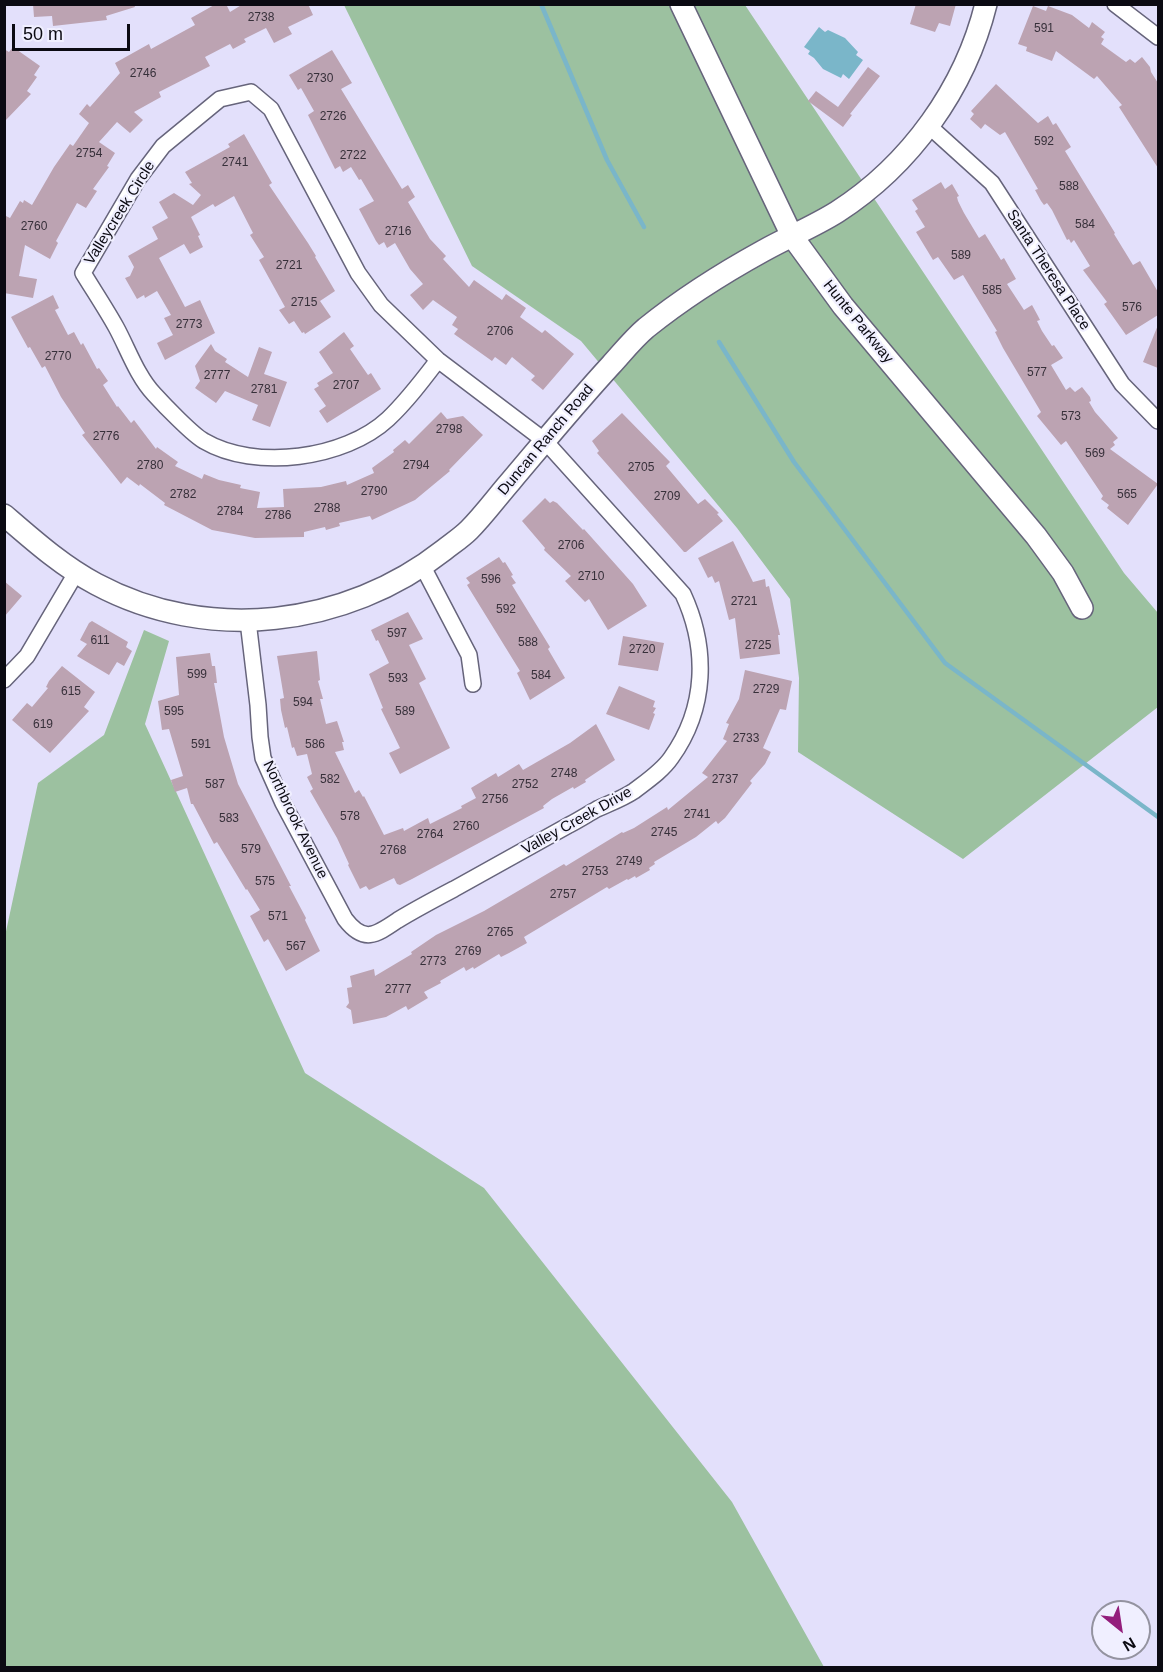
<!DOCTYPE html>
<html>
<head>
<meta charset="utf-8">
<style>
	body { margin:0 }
	#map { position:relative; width:1163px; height:1672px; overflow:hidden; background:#e3e0fb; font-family:Helvetica,sans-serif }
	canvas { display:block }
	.frame { position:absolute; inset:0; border:6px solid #0b0a12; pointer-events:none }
	.north { position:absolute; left:1091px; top:1600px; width:60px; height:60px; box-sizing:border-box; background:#f0efff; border:2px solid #9493a0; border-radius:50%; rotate:150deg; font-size:16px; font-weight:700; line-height:24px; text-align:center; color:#0b0a12 }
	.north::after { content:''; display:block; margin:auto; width:21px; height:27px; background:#931e7c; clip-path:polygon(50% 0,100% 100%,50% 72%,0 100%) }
	.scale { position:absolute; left:12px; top:24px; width:118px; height:27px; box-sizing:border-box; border:3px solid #0b0a12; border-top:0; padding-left:8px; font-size:18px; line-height:21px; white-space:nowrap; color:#0b0a12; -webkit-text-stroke:4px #f0efff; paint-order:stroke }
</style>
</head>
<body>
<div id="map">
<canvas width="1163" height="1672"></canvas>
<div class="frame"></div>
<div class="north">N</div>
<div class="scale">50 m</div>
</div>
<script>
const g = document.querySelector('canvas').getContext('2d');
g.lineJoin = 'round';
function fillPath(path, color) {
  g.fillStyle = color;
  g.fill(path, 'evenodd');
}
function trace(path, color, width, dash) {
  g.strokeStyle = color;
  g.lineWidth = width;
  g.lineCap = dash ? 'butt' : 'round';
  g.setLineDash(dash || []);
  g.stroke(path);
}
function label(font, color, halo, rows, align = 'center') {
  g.font = font + ' Helvetica,sans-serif';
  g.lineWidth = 4.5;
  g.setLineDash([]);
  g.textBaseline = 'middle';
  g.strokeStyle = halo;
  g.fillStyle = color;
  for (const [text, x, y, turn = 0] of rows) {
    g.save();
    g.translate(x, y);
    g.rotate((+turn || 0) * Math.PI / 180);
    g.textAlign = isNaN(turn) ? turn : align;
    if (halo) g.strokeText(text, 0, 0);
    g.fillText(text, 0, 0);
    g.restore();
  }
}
const green = new Path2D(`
	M344,5H745L1124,573L1158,613V707L963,859L798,752L799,678L790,599L737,528L581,341L472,266Z
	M144,630L169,641L145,724L305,1073L484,1188L732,1502L824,1667L5,1668V936L38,783L104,735Z`);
const water = new Path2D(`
	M819,27L825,32L828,30L845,38L858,52L856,55L863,60L849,79L843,74L841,78L823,69L814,58L808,54L810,51L804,47Z`);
const stream = new Path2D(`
	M541,4L607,160L644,227
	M719,342L794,462L945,663L1158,817`);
const building = new Path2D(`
	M33,4H134L135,7L106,16L107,20L53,26L52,16L34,17Z
	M216,4H226L230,12L243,4H308L313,15L288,27L292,34L274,43L266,28L244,39L246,42L233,49L230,44L205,57L210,66L159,92L161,97L134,112L143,120L130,133L117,122L99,142L115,153L107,166L109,167L93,189L97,191L86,208L77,203L56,241L58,243L50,259L25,245L19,276L37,279L33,298L4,293V215L10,218L20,201L23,203L24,200L32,205L54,167L70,144L73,146L89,123L79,114L87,104L90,107L120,73L115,63L149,44L151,49L195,25L191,18Z
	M916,4H956L950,26L939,23L935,32L910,24Z
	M1033,6L1046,11L1048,6L1072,15L1089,28L1092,22L1105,32L1101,37L1104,39L1101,44L1126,62L1130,59L1135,63L1142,57L1150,67L1151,72L1158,83V168L1119,107L1122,105L1097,76L1094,79L1056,51L1052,61L1026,51L1027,47L1018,44Z
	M13,47L40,66L34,75L37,77L27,91L31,94L4,122V49L9,52Z
	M332,50L352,83L341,89L402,189L408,185L415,197L408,202L430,239L446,256L443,259L469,287L474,280L502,300L506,294L526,308L520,317L542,333L545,330L574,354L543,390L531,380L535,376L512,357L506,365L495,357L492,361L454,334L458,329L452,325L457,317L433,300L423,310L410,295L423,284L410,269L395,243L387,248L384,242L379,245L376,241L359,209L374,201L361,179L359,180L351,167L343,172L340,166L335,169L308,115L314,111L301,88L298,90L289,75Z
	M868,67L880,76L850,114L852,115L843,127L808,101L816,91L838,107Z
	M996,84L1038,123L1048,116L1053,125L1056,123L1071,147L1065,151L1115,233L1114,234L1133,265L1140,261L1158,292V315L1126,335L1104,304L1107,302L1083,270L1090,266L1074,240L1071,243L1069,239L1067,240L1052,210L1047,203L1044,205L1041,201L1035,190L1038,189L1005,132L1000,135L985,124L981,129L970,119L974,114L971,111Z
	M244,134L272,183L269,185L308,243L316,256L315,257L335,291L320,301L331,317L305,334L304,332L302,333L294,321L289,324L279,310L285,307L259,260L264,257L250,235L253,233L234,196L215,207L213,204L191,217L200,235L198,236L203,247L190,254L184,244L159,258L185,307L200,300L215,333L165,360L157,343L173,335L164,318L171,315L157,291L145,298L144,295L137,299L125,278L130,276L134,267L128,256L158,239L152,227L168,218L159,202L174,193L193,205L201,195L189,184L192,183L185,172L230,147L228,144Z
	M941,182L945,189L952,184L959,196L957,197L958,201L964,213L979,238L985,234L1001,260L1004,258L1016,279L1007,284L1024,310L1032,305L1038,316L1040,320L1037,321L1042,331L1052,346L1054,345L1063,358L1051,365L1066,390L1070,387L1075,392L1082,387L1090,397L1091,401L1089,402L1095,412L1118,438L1113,442L1115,445L1110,449L1158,484L1128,525L1107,508L1109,505L1101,499L1103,496L1066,441L1061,445L1037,416L1041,412L1003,348L995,332L997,331L963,275L954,280L938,257L933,260L916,232L925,227L915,211L918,209L912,200Z
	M53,295L59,308L55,310L68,335L74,332L81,345L83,343L97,369L99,368L108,381L103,385L117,407L118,406L131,423L134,420L156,449L157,447L178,462L175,466L202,479L204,474L219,480L241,485L240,488L260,492L257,508L284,507L283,489L321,487L346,481L347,485L374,473L372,468L394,452L393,450L405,440L409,444L441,412L447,419L463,416L483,435L449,470L450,471L415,500L372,520L370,516L339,523L340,526L326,530L325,527L304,532V537L255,538L212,530L164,505L165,503L140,484L139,486L127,477L121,484L82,435L85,433L61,397L45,366L42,368L30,347L28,348L11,317Z
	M1158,325V368L1143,362Z
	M344,332L354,346L350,349L368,375L371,373L381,389L327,423L319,411L326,406L314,389L319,386L317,383L333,373L319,352Z
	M211,344L215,351L227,359L225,362L248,377L259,347L272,352L264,374L287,382L270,427L252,420L258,405L225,391L216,403L195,388L200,381L195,366Z
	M622,413L670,462L666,466L698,504L705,499L719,513L717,514L723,521L686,552H684L597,453L599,451L592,441Z
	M545,498L550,503L553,501L557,503L583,530L584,529L633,584L647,606L608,630L589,599L585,602L565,581L571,576L544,550L545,548L522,521Z
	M733,541L753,582L765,579L766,587L769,586L780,635H778L780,654L740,659L735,618L729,620L719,581L715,583L712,576L708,578L698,558Z
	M499,557L503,563L505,562L513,575L511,576L516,583L512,585L550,647L548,649L565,678L530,700L517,673L520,671L467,585L470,583L466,578Z
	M4,581L22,596L4,617Z
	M408,612L423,639L409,645L426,679L419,683L450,748L400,774L389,753L400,748L381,709L383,708L369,674L389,663L378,640L376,641L371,630Z
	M92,621L128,642L126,647L132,651L124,666L117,662L109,675L77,656L87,644L80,640L89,623Z
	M623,636L664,643L658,671L618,665Z
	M317,651L320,680L318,681L323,699H320L326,724L337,721L344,742H342L344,750L335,752L355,793L359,790L363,797L364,796L384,835L403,828L404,831L428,818L430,824L462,808L461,806L476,798L471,788L496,773L498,777L519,764L523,770L570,743L596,724L615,760L585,780L586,782L574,789L573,787L552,799L543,806L544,808L412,879L400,885L397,884L394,878L369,890L366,886L360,889L348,865L349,864L337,838L310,791L313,789L307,777L312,774L307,754L297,756L294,747L292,748L287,727L285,728L281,710L280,699L284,698L277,656Z
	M210,653L212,666H215L217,683H214L224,737L238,784L291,886H289L306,918L305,920L320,951L286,971L268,939L264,942L250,916L260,910L247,889L246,890L217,842L214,844L193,804H191L187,788L175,792L171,780L183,776L169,729L162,730L158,701L179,695L176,657Z
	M62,666L95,692L84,707L89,711L50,753L12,720L27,703L32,707L48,688L46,687L49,681Z
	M745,670L792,681L786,710L780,709L763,748L771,752L765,764L750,781L752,783L725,818L718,824L716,821L696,837L654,862L655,864L649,868L650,870L636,878L635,876L628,880L627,879L609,889L607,887L539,928L524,937L527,943L509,953L501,957L499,954L474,969L473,967L466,971L464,967L440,981L441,983L424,992L428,998L408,1010L406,1006L386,1017L353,1024L351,1010L346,1007L349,1003L347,988L352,987L350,976L374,969L375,976L412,954L411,952L436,935L484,911L564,864L566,866L622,832L623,833L634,828L667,807L668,810L708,777L702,773L727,741L723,739L729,724L726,723L739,699Z
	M619,686L655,701L653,707L656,708L653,713L655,714L649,730L606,714Z`);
const street = new Path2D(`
	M1115,4L1158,37
	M929,126L992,183L1122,384L1158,421
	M423,567L469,655L473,684
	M248,621L258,705L260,737L263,758L283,803L345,919C364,944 376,935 398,920C416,909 435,899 454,889C492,868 531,846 569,825C579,820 588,814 597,809C610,803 622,799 634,791C647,781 662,771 671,758C707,708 708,648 683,594L545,441L438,360L381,305L358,273L271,109L251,92L220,99L163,146L138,179L83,273C94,291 106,309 116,327C128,349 137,376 154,394C164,405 193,435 204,441C255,471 345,459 388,419C407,401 422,381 438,360
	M4,680L27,656L76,573`);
const secondary = new Path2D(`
	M681,4L792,236L843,306L1036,536L1063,573L1082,608
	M4,515C33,540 62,566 96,584C208,644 346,627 444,550C453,543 462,537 469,530C484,515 497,497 511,481C544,442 576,403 611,365C622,353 633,339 646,328C682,299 723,273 763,251C788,237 813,227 837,212C910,165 965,89 986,4`);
const numberNames = [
	["2738",261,18],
	["591",1044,29],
	["2746",143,74],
	["2730",320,79],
	["2726",333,117],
	["592",1044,142],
	["2754",89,154],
	["2722",353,156],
	["2741",235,163],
	["588",1069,187],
	["584",1085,225],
	["2760",34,227],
	["2716",398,232],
	["589",961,256],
	["2721",289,266],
	["585",992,291],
	["2715",304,303],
	["576",1132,308],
	["2773",189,325],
	["2706",500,332],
	["2770",58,357],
	["577",1037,373],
	["2777",217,376],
	["2707",346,386],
	["2781",264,390],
	["573",1071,417],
	["2798",449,430],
	["2776",106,437],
	["569",1095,454],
	["2780",150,466],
	["2794",416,466],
	["2705",641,468],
	["2790",374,492],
	["2782",183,495],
	["565",1127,495],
	["2709",667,497],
	["2788",327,509],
	["2784",230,512],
	["2786",278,516],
	["2706",571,546],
	["2710",591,577],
	["596",491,580],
	["2721",744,602],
	["592",506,610],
	["597",397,634],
	["611",100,641],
	["588",528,643],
	["2725",758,646],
	["2720",642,650],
	["599",197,675],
	["584",541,676],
	["593",398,679],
	["2729",766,690],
	["615",71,692],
	["594",303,703],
	["595",174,712],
	["589",405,712],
	["619",43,725],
	["2733",746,739],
	["591",201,745],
	["586",315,745],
	["2748",564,774],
	["582",330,780],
	["2737",725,780],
	["587",215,785],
	["2752",525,785],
	["2756",495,800],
	["2741",697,815],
	["578",350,817],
	["583",229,819],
	["2760",466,827],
	["2745",664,833],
	["2764",430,835],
	["579",251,850],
	["2768",393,851],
	["2749",629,862],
	["2753",595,872],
	["575",265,882],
	["2757",563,895],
	["571",278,917],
	["2765",500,933],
	["567",296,947],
	["2769",468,952],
	["2773",433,962],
	["2777",398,990]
];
const streetNames = [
	["Valleycreek Circle",120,213,-58],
	["Santa Theresa Place",1048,270,57],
	["Hunte Parkway",858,322,51],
	["Duncan Ranch Road",546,440,-50],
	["Northbrook Avenue",295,820,64],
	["Valley Creek Drive",577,821,-29]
];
fillPath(green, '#9cc1a0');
fillPath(water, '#7ab6c9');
trace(stream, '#7ab6c9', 4.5);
fillPath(building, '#bca3b2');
trace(street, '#66647b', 18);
trace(secondary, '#66647b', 24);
trace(street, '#fff', 15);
trace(secondary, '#fff', 21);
label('12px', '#37303a', null, numberNames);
label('15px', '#0b0a12', '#f0efff', streetNames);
</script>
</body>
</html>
